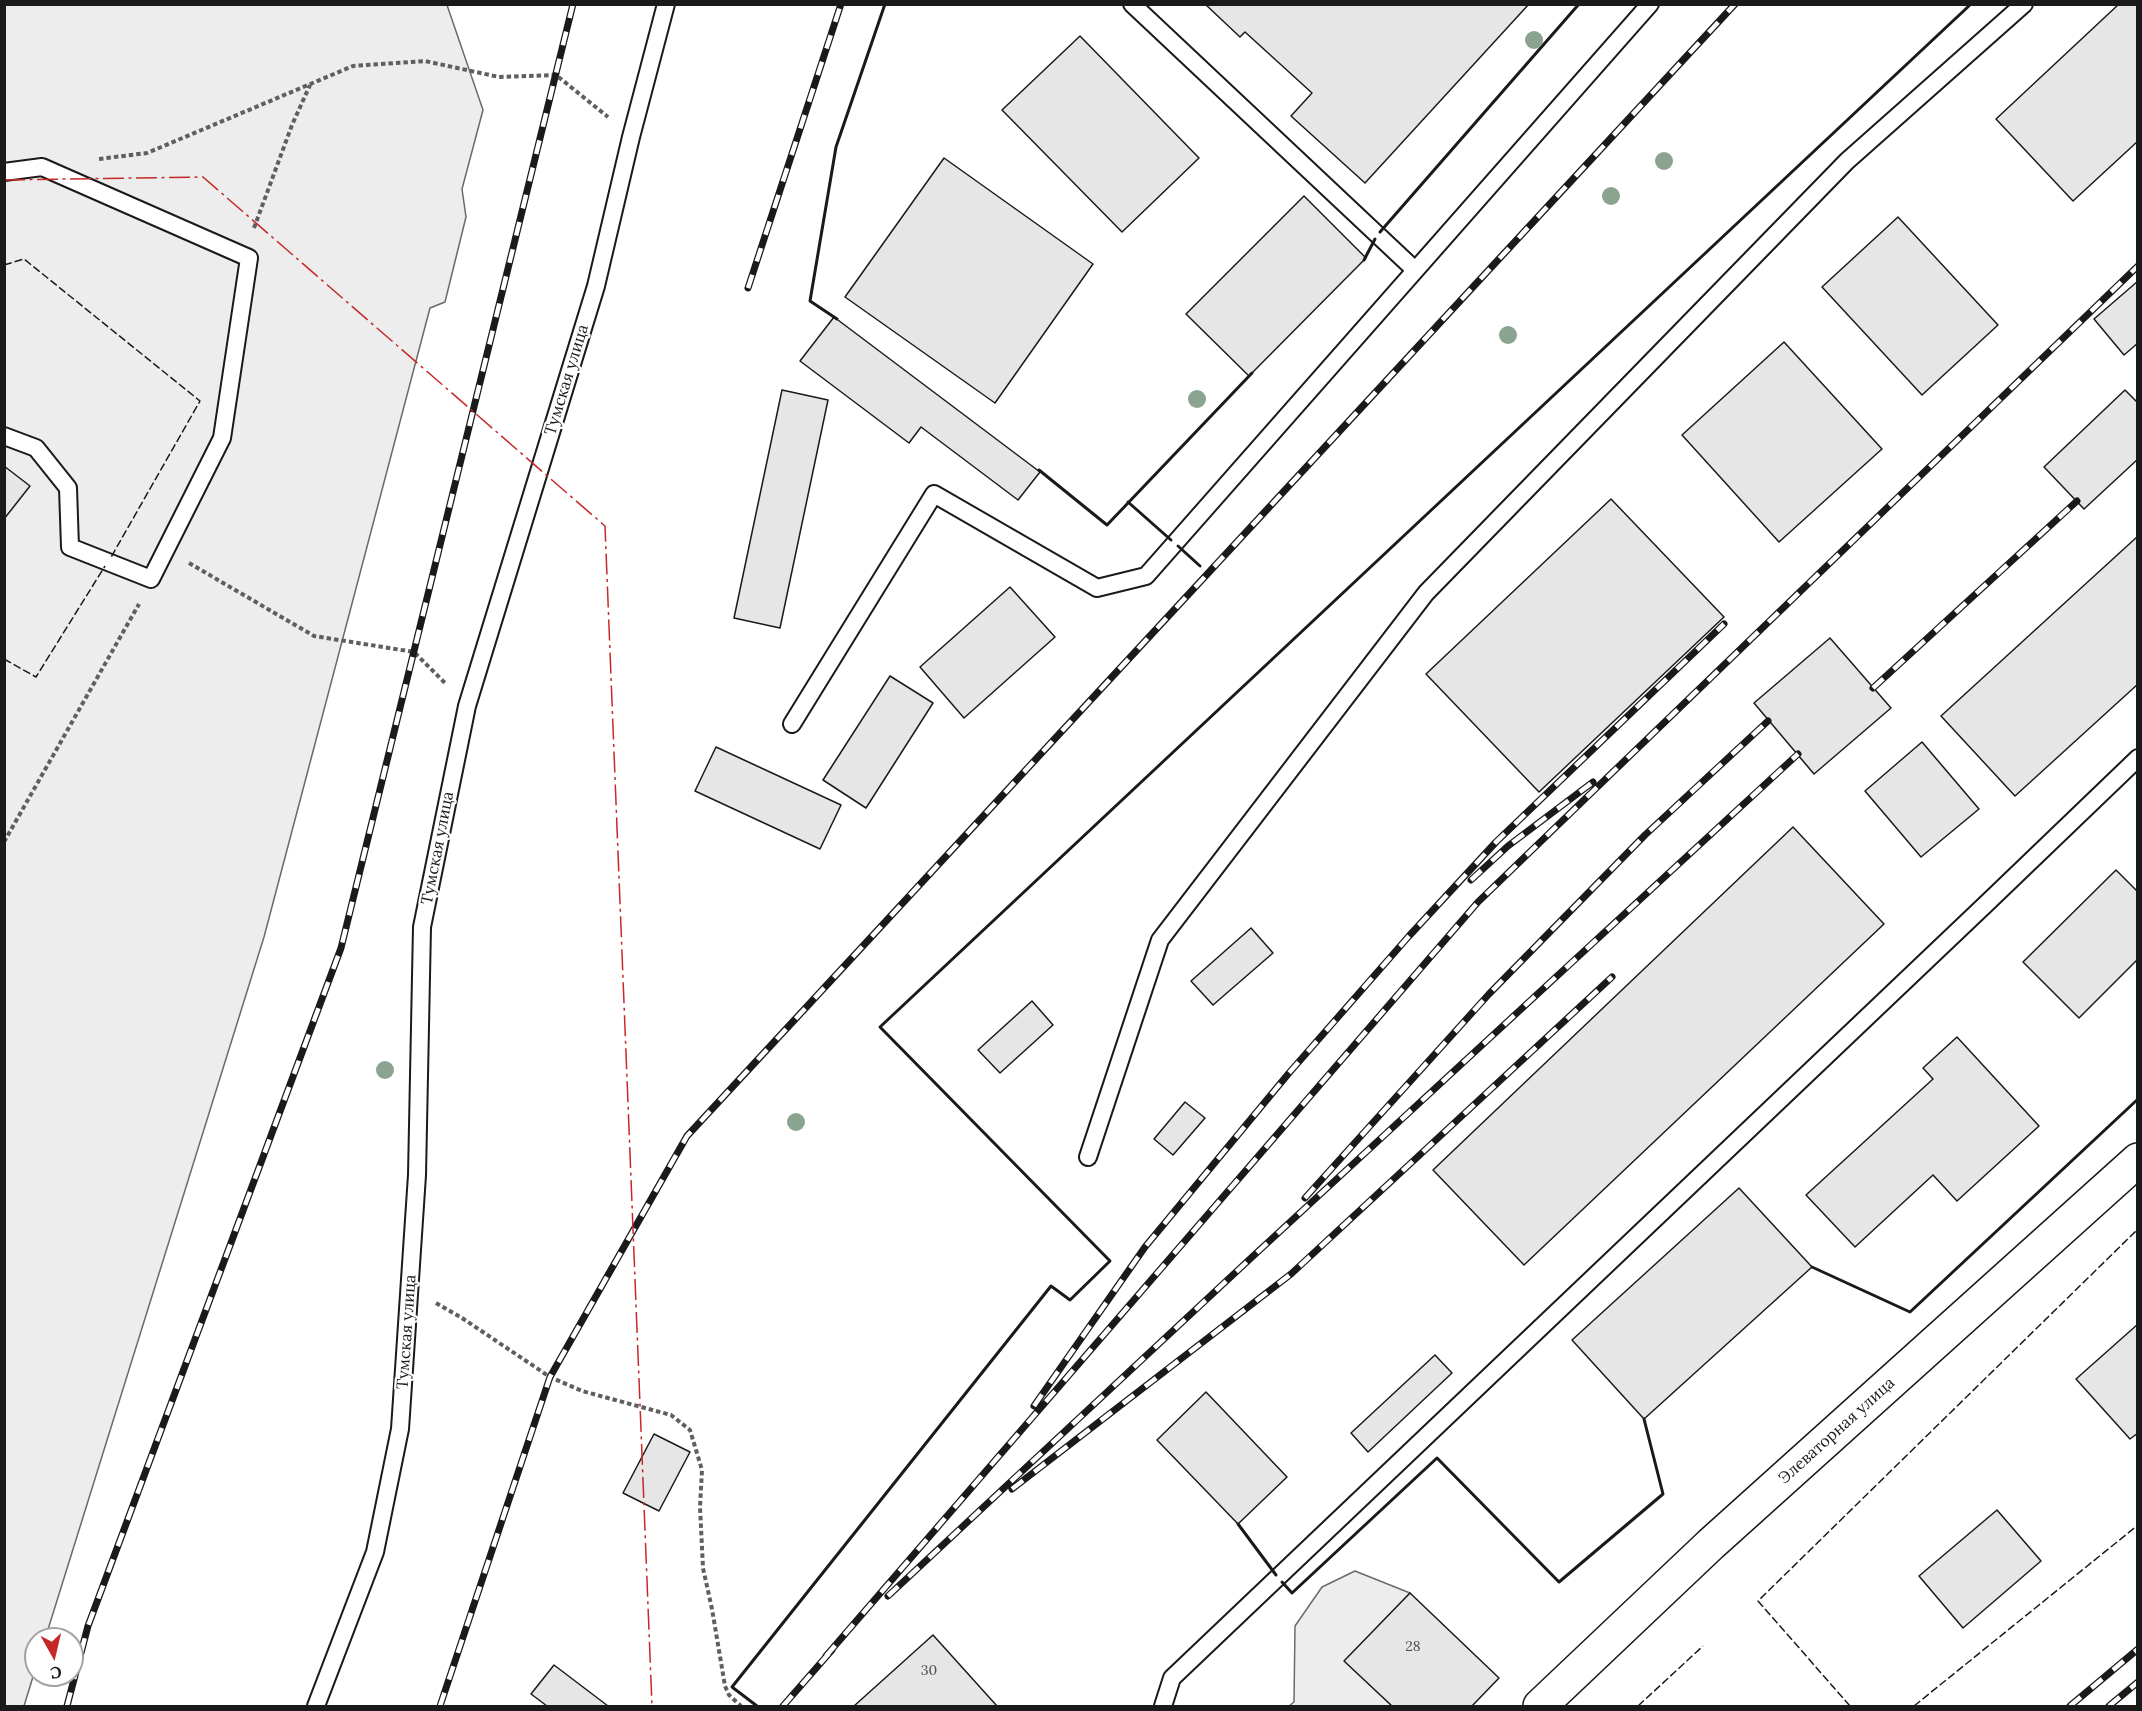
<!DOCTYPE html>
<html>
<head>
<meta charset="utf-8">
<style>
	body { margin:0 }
	#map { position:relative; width:2142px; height:1711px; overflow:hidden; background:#fff; font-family:Lora,serif }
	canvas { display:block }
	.frame { position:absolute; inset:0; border:6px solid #1a1a1a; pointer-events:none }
	.north { position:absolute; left:24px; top:1627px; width:60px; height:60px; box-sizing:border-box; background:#fff; border:2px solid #a3a3a3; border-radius:50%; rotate:172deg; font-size:16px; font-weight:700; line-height:24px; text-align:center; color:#1a1a1a }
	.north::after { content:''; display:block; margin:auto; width:21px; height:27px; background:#c62828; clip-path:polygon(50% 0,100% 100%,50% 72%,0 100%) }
</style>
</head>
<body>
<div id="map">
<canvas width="2142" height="1711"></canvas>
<div class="frame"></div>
<div class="north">С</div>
</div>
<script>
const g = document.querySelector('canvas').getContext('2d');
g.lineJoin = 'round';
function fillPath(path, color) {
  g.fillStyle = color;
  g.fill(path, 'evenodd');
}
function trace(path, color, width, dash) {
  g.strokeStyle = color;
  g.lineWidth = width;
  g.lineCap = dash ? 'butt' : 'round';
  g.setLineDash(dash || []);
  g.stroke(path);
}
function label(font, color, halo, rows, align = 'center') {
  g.font = font + ' Lora,serif';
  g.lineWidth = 4.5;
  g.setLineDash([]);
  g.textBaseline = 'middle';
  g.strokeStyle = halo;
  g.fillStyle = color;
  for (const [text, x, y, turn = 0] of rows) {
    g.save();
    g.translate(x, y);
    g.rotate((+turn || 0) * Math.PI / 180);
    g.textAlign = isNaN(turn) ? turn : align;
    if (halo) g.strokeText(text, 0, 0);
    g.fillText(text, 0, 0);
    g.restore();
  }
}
const built = new Path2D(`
	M5,5H447L483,110L462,189L466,217L445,302L430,308L264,937L45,1639H36V1667L24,1706H5Z
	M1355,1571L1410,1593L1345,1661L1392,1706H1289L1294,1702L1295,1626L1322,1587Z`);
const building = new Path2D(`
	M1205,4H1529L1365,183L1291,116L1312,93L1245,32L1240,37Z
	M2119,4H2138V141L2073,201L1996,119Z
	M1080,36L1199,158L1122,232L1002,110Z
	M944,158L1093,264L995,403L845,297Z
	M1304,196L1366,258L1249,376L1186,314Z
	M1898,217L1998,325L1922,395L1822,287Z
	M2138,281V343L2124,355L2094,319Z
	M834,317L1040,472L1018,500L921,427L909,443L800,361Z
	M1784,342L1882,449L1779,542L1682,435Z
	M782,390L828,400L780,628L734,618Z
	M2125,390L2138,403V459L2084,509L2044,467Z
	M4,466L30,486L4,519Z
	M1611,499L1724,617L1539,792L1426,674Z
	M2138,536V684L2015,796L1941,716Z
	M1010,587L1055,637L964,718L920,667Z
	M1830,638L1891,708L1814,774L1754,703Z
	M890,676L933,703L866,808L823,780Z
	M1922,742L1979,809L1921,857L1865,791Z
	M716,747L841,805L820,849L695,791Z
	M1793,827L1884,924L1524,1265L1433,1170Z
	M2116,870L2138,892V959L2079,1018L2023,962Z
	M1251,928L1273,953L1213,1005L1191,981Z
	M1032,1001L1053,1025L1000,1073L978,1050Z
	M1957,1037L2039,1126L1957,1201L1933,1175L1855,1247L1806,1195L1933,1079L1923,1068Z
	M1185,1102L1205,1118L1173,1155L1154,1139Z
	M1739,1188L1812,1267L1644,1419L1572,1340Z
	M2138,1324V1433L2130,1439L2076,1379Z
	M1435,1355L1452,1373L1368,1452L1351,1433Z
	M1206,1392L1287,1477L1238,1524L1157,1440Z
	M654,1434L690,1452L659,1511L623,1493Z
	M1997,1510L2041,1561L1963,1628L1919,1576Z
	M1410,1593L1499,1678L1472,1706H1392L1344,1661Z
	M933,1635L997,1706H854Z
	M554,1665L608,1706H547L531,1694Z`);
const path = new Path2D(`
	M99,159L147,153L353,66L425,61L499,77L556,75L608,117
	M254,228L292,125L310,85
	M189,563L314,636L414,652L445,683
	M4,842L139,604
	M436,1303L462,1318L550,1377L582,1391L671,1415L690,1430L702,1470L700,1507L703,1568L712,1609L725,1686L729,1695L741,1706`);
const service = new Path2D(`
	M1132,4L1415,270
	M4,172L42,167L249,258L222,438L151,579L70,547L68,488L36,448L4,436
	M792,724L934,494L1097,588L1146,576L1650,4
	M1088,1157L1160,940L1426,593L1847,161L2024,4
	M316,1706L375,1552L400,1429L417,1175L422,927L467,706L596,286L631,137L666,4
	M1163,1706L1172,1678L1987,903L2138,758`);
const minor = new Path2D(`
	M1540,1706L1711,1544L2138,1160`);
const rail = new Path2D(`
	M748,288L841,4
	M1873,688L2077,501
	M1471,880L1508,846L1593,782
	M1305,1198L1489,994L1645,835L1768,721
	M1034,1406L1145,1247L1289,1073L1409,936L1496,842L1724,624
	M1012,1489L1291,1274L1612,977
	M888,1596L1251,1258L1798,754
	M826,1656L1478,902L2138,266
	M67,1706L88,1626L341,948L573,4
	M440,1706L550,1377L687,1136L1735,4
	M783,1706L832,1650
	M2070,1706L2138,1649
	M2109,1706L2138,1682`);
const fence = new Path2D(`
	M4,265L24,259L200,401L110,559
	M4,659L36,677L105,566
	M1638,1706L1703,1646
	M1850,1706L1758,1601L2138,1229
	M1914,1706L2138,1525`);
const wall = new Path2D(`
	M1380,232L1579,4
	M1364,260L1375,239
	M837,319L810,301L836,147L885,4
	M1039,470L1107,525L1252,373
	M1128,502L1171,540
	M1178,546L1200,566
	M1812,1267L1910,1312L2138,1099
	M1238,1524L1276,1575
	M1282,1582L1292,1593L1437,1458L1559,1582L1663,1494L1644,1419
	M757,1706L732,1687L1051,1286L1070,1300L1110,1261L880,1027L1971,4`);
const power = new Path2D(`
	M4,180L203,177L605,526L652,1706`);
const trees = [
	[1534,40],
	[1664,161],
	[1611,196],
	[1508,335],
	[1197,399],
	[385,1070],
	[796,1122]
];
const numberNames = [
	["28",1413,1647],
	["30",929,1671]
];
const streetNames = [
	["Тумская улица",567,380,-73],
	["Тумская улица",438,848,-79],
	["Тумская улица",407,1332,-86],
	["Элеваторная улица",1837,1431,-42]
];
fillPath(built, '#ededed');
trace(built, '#6a6a6a', 1.5);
fillPath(building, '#e6e6e6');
trace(building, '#1a1a1a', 1.5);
trace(service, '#1a1a1a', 20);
trace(minor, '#1a1a1a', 36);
trace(path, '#5f5f5f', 4, [4.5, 3]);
trace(service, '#fff', 16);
trace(minor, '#fff', 33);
trace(rail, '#1a1a1a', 7);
trace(rail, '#fff', 4.5, [14]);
trace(fence, '#1a1a1a', 1.5, [8, 3]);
trace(wall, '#1a1a1a', 3);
trace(power, '#c62828', 1.5, [21, 4.5, 3, 4.5]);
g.fillStyle = '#8aa48f';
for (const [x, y] of trees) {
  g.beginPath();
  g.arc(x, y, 9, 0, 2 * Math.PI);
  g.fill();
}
label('14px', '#4d4d4d', null, numberNames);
label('16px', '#1a1a1a', '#fff', streetNames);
</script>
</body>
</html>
